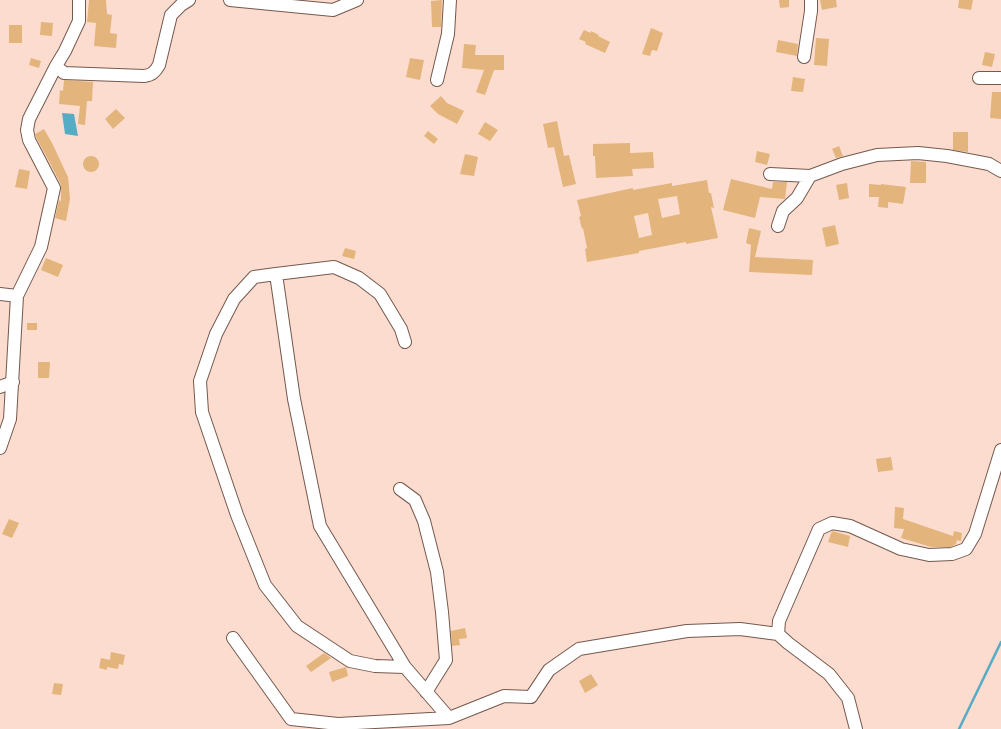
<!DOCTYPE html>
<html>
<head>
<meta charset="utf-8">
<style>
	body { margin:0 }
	canvas { display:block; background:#fcdcce }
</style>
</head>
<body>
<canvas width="1001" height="729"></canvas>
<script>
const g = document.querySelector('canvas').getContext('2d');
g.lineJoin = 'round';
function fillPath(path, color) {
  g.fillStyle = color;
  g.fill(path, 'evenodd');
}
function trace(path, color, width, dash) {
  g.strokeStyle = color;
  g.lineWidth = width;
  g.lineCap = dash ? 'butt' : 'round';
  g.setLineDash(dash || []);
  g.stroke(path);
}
const water = new Path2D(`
	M62,113L74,114L78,136L65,134Z`);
const stream = new Path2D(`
	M959,729L1001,642`);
const building = new Path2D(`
	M89,0H106L107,14L112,15L110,33L117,34L116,48L94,46L96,23L87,22Z
	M442,0L441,27H432L431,1Z
	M779,0H789V7L780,8Z
	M820,0H836L837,7L822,10Z
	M959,0H973L971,10L958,8Z
	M41,22L53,23L52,36L40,35Z
	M9,25H22V43H9Z
	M651,28L663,33L657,51L652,50L650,56L642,54Z
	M584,30L591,33V31L599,35L598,36L610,42L605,53L585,44L586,42L579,39Z
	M816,38L829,39L827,66L814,65Z
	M778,40L798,44L797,56L776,52Z
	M464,44L476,45L475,55H504V70H494L485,95L476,92L484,70L462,68Z
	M985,52L995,54L992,67L982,65Z
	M31,58L41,61L39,68L29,65Z
	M410,58L424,60L420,80L406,77Z
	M793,77L805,79L803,92L791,91Z
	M64,80L93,82L92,101H87L85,125L78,124L80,106L59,104L60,90L63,91Z
	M992,92H1001V119L990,118Z
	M441,96L447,103L464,111L457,124L438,114L430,106Z
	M116,109L125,118L113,129L105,119Z
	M557,121L564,156L569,155L576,184L563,187L554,147L548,148L543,124Z
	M485,122L498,130L490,141L478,134Z
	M44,129L52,143L68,177L70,199L66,221L55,218L59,200L61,201V185L52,167L36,137L35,134Z
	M428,131L438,139L434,144L424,136Z
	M953,132H968V152L953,150Z
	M630,143V153L653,152L654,168L632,169L633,176L596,178L595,156H593V144Z
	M839,146L843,156L836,158L832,149Z
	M757,151L770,154L767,165L755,162Z
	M465,154L478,157L474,176L460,174Z
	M83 164a8 8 0 1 1 16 0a8 8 0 1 1-16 0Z
	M911,161L926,162V183H910Z
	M19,169L30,171L27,189L15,187Z
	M731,179L772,189L773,182H787L785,199L760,197L755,218L723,210Z
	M707,180L709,193H711L714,208L711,207L718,238L686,244V242L639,251V253L587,262L585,249L587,248L583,228L582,229L579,217L581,216L577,200L633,188V190L672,183V186ZM677,196L680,214L662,218L658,199ZM648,213L652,235L639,238L634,216Z
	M847,183L849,198L839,200L836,185Z
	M869,184L881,185V184L906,187L903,204L888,202V208L878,207L879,197H869Z
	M835,225L839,244L826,247L822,228Z
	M749,228L761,231L755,257L813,260L812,275L749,272L751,245L746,243Z
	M345,248L356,251L354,259L342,256Z
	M46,258L63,265L58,277L41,270Z
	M27,323H37V330H27Z
	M38,362H50L49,378H38Z
	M891,457L893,470L878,472L876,459Z
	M895,507L904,508L903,519L953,536L954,531L962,533L961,541L957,540L956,544L951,547H931L901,538L904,529L894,528Z
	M9,519L19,523L12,538L2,534Z
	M832,531L850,536L848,547L828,542Z
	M465,628L467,638L459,639L460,645L452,646L451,631Z
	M111,652L125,655L123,665L119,664L118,669L107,667V670L99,668L101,658L110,660Z
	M324,653L331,658L311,672L306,666Z
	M346,667L348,676L332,682L329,672Z
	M591,674L598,685L585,693L579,681Z
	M54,683L63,684L61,695L52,694Z`);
const minor = new Path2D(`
	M230,0L333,10L357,0
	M804,57L811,11V0
	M56,66L64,73L144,76C152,75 155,72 159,65L171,15L181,5L189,0
	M979,78H1001
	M437,80L448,34L450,0
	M770,174L810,176L842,164L877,155L918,153L947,156L989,164L1001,171
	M778,226L783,211L797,198L810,176
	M276,274L334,267L359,278L380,294L401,329L405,342
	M0,294L17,296
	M0,387L13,382
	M0,448L10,419L17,296L41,247L54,188L29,140L27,130L29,119L56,66L65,51L79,21V0
	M400,489L415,500L424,521L437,572L442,612L446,660L426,692
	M233,638L291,719L338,724L449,718L504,696L531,697L549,670L579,649L687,631L740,629L778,634
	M405,667L375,666L350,661L297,626L265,585L237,515L202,412L200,381L216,334L234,299L254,277L276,274L294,399L320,526L405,667L449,718
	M856,729L848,698L829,674L788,643L778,634L779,621L819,529L832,523L850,526L901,549L929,555L952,554L966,549L975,534L1001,450`);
fillPath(water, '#57acc5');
trace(stream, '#57acc5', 2.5);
fillPath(building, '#e3b57d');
trace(minor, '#74594e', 14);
trace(minor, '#fff', 12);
</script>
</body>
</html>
